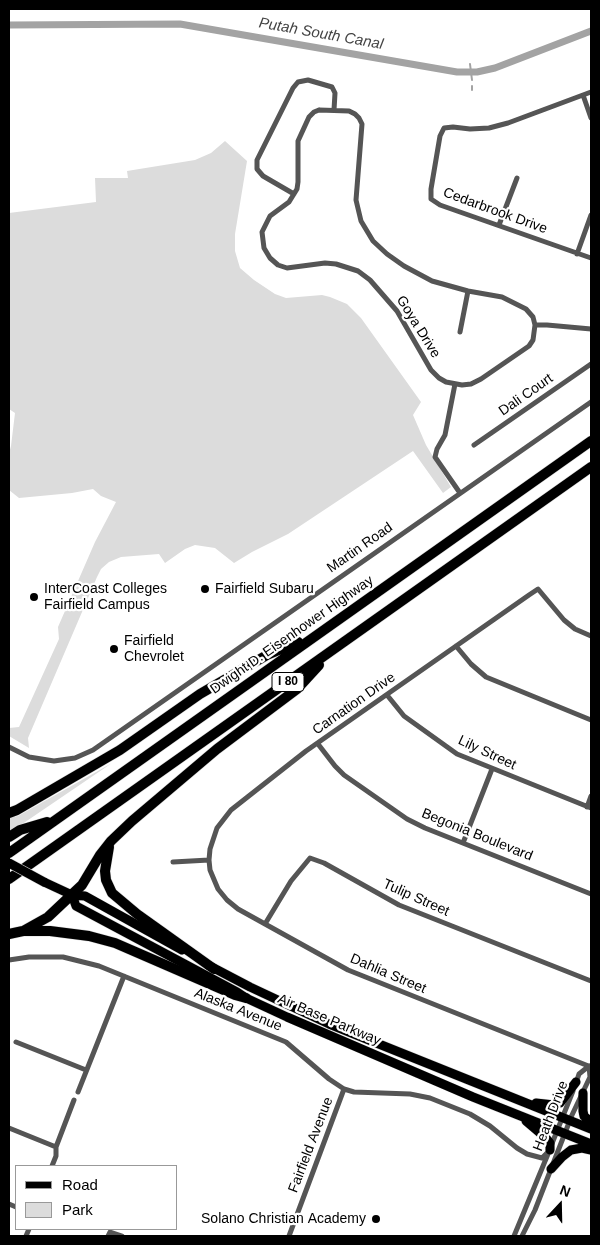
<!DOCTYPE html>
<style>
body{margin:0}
#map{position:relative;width:600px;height:1245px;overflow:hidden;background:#fff;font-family:Arial,sans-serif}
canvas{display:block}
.frame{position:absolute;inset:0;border:10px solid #000;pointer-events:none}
.legend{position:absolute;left:15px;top:1165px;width:162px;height:65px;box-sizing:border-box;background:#fff;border:1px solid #999;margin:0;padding:6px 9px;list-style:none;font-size:15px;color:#000}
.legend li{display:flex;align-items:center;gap:10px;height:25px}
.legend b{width:25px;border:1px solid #999}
.north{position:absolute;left:535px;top:1180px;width:50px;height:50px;-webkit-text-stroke:4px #fff;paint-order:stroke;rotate:21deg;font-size:14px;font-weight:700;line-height:20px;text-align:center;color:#000}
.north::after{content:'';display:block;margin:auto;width:18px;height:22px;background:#000;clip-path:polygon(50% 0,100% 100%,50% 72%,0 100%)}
</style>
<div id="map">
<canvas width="600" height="1245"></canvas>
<div class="frame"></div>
<ul class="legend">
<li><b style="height:6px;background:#000"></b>Road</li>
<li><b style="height:14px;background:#dcdcdc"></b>Park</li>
</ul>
<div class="north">N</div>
</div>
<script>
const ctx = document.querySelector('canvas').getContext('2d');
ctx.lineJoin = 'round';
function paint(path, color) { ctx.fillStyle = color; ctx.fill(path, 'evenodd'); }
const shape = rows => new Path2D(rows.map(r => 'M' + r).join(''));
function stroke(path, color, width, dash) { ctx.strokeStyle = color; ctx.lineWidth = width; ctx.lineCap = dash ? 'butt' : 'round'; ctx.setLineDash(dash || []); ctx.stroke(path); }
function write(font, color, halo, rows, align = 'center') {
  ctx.font = font + ' Arial,sans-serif'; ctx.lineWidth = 4.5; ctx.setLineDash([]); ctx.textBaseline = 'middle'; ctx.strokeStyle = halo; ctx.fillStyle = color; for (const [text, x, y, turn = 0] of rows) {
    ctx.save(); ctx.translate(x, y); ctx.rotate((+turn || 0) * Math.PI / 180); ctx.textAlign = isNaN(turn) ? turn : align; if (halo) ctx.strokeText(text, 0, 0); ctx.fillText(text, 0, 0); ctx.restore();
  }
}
paint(shape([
 [225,141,247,161,235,234,235,251,240,268,254,280,275,294,286,298,322,295,330,297,347,304,361,318,421,402,413,415,426,445,451,487,443,493,413,451,288,534,252,552,234,563,215,548,195,545,185,549,165,563,159,554,121,557,109,562,101,569,97,577,28,738,29,748,9,736,9,728,19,727,59,639,58,627,95,542,116,502,101,496,93,489,72,493,19,498,9,490,9,453,11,446,15,413,9,409,10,394,9,393,9,213,96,202,95,178,128,178,127,171,195,160,211,153],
 [112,763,9,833,9,818,18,816]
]), '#dcdcdc');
stroke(shape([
 [470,64,472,80],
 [472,86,472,90]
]), '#a3a3a3', 2);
stroke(shape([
 [9,25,180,24,457,72,477,72,495,68,591,31]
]), '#a3a3a3', 7);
const primary = shape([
 [44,882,72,895,85,896,182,950],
 [72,895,76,906,237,992,246,998,287,1017,473,1097,591,1144],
 [208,965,250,987,329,1024,591,1129],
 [583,1093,583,1111,584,1116,591,1122],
 [536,1103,554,1105,560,1103,576,1082],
 [526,1121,546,1138,550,1143,550,1150],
 [551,1169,562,1157,571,1150,582,1148,591,1150]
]);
const highway = shape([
 [9,813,17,810,120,750,200,694,267,655,298,642],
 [9,837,20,830,47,822],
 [109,847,105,871,106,880,112,893,137,914,214,969],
 [9,853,591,441],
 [9,879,591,467],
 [23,931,48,917,82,885,100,855,111,841,132,821,217,749,297,689,319,665],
 [9,934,23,931,50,931,89,936,115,943,235,995,246,998]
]);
stroke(primary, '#dbdbdb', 10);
stroke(highway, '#dbdbdb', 11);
stroke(shape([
 [591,92,508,123,489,128,470,129,453,127,444,128,440,136,431,189,431,199,440,205,591,258],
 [583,95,591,118],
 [319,110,349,111,355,114,359,118,362,124,356,200,361,221,373,241,387,254,404,266,432,281,468,291,502,297,526,309,533,317,535,325,533,340,529,346,481,379,471,384,462,385,446,382,439,378,431,370,397,311,370,280,358,271,336,264,325,263,287,268,278,265,270,258,264,248,262,232,270,216,289,202,297,189,298,182,298,141,309,117,314,112,319,110],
 [294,194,263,176,257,169,257,160,293,88,298,82,308,80,332,87,335,93,334,110],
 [499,225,517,178],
 [577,254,591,215],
 [535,325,547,325,591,329],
 [460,332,468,291],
 [455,384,445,435,437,449,435,457,460,493],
 [474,445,591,364],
 [591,636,575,629,564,620,538,589,529,595,306,751,231,810,217,828,210,849,209,860,210,870,218,889,227,900,238,909,348,970,591,1067],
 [456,646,471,664,486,677,591,720],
 [387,695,404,716,457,754,591,808],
 [318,744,335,766,344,775,407,819,425,828,591,894],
 [9,747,29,757,54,761,75,758,93,750,591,402],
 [587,807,591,796],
 [463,843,492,769],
 [173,862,209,860],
 [265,924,291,881,310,858,324,863,399,905,591,981],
 [9,960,29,957,63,957,99,966,286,1042,329,1079,344,1089,354,1092,410,1094,430,1098,470,1114,490,1126,517,1148,527,1154,542,1158,550,1150],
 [16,1042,86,1070],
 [576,1083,579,1074,589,1066],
 [78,1092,124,976],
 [9,1128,56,1147],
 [551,1146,573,1091],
 [52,1166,56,1156,56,1147,74,1100],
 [9,1204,16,1207],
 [26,1236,29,1229],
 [108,1236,110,1232,122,1236],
 [289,1236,344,1089],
 [514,1236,548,1154],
 [522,1236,535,1210,572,1115,590,1077,589,1066]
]), '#555', 5);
stroke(primary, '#000', 9);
stroke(highway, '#000', 10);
const primaryBridge = shape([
 [9,863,44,882]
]);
stroke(primaryBridge, '#dbdbdb', 10, []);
stroke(primaryBridge, '#000', 9);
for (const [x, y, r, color] of [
 [205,589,5,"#000"],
 [34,597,5,"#000"],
 [114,649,5,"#000"],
 [376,1219,5,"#000"]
]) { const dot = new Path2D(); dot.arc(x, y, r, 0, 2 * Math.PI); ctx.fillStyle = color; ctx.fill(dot); stroke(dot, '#fff', 2); }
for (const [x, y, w] of [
 [288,682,32]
]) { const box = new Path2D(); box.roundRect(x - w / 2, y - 9.5, w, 19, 4); ctx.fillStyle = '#fff'; ctx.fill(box); stroke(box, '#000', 1); }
write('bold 12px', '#000', null, [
 ["I 80",288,682]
]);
write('14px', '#000', '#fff', [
 ["Cedarbrook Drive",495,211,20],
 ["Goya Drive",418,327,58],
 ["Dali Court",526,395,-35],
 ["Martin Road",360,548,-35],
 ["Dwight D. Eisenhower Highway",292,635,-35],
 ["Carnation Drive",354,704,-35],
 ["Lily Street",487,753,25],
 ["Begonia Boulevard",477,835,22],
 ["Tulip Street",416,898,24],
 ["Dahlia Street",388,974,23],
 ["Alaska Avenue",238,1010,22],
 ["Air Base Parkway",329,1020,23],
 ["Heath Drive",551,1116,-69],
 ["Fairfield Avenue",311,1145,-69]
]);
write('14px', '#000', '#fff', [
 ["InterCoast Colleges",44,589],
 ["Fairfield Campus",44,605],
 ["Fairfield Subaru",215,589],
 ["Fairfield",124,641],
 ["Chevrolet",124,657],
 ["Solano Christian Academy",366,1219,"right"]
], 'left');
write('italic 15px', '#444', '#fff', [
 ["Putah South Canal",321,34,10]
]);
</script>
